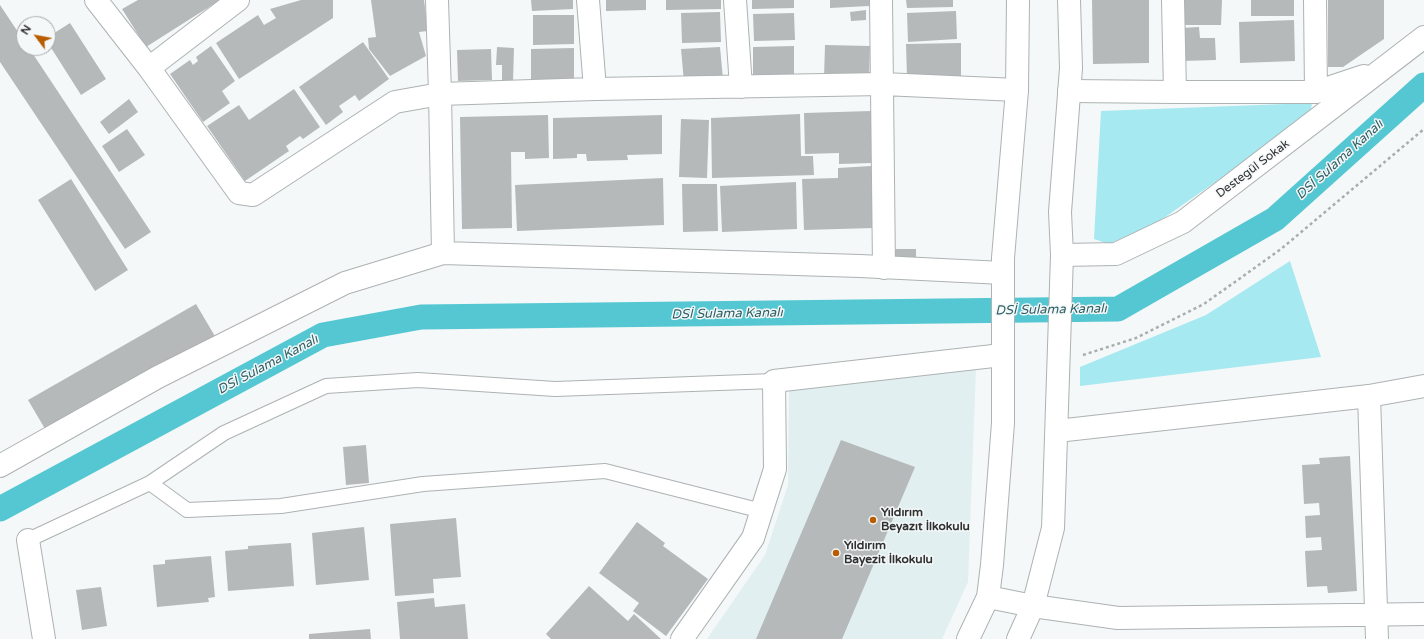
<!DOCTYPE html>
<meta charset="utf-8">
<style>
body{margin:0}
#map{position:relative;width:1424px;height:639px;overflow:hidden;background:#f4f8f9;font-family:"Varela Round",sans-serif}
canvas{display:block}
.north{position:absolute;left:16px;top:16px;width:40px;height:40px;box-sizing:border-box;background:#f4f8f9;border:1px solid #a6a8a9;border-radius:50%;rotate:302deg;font-size:11px;font-weight:700;line-height:16px;text-align:center;color:#303131}
.north::after{content:'';display:block;margin:auto;width:14px;height:18px;background:#b85c00;clip-path:polygon(50% 0,100% 100%,50% 72%,0 100%)}
</style>
<div id="map">
<canvas width="1424" height="639"></canvas>
<div class="north">N</div>
</div>
<script>
const ctx = document.querySelector('canvas').getContext('2d');
ctx.lineJoin = 'round';
function paint(path, color) { ctx.fillStyle = color; ctx.fill(path, 'evenodd'); }
const shape = rows => new Path2D(rows.map(r => 'M' + r).join(''));
function stroke(path, color, width, dash) { ctx.strokeStyle = color; ctx.lineWidth = width; ctx.lineCap = dash ? 'butt' : 'round'; ctx.setLineDash(dash || []); ctx.stroke(path); }
function write(font, color, halo, rows, align = 'center') {
  ctx.font = font + ' "Varela Round",sans-serif'; ctx.lineWidth = 3; ctx.setLineDash([]); ctx.textBaseline = 'middle'; ctx.strokeStyle = halo; ctx.fillStyle = color; for (const [text, x, y, turn = 0] of rows) {
    ctx.save(); ctx.translate(x, y); ctx.rotate((+turn || 0) * Math.PI / 180); ctx.textAlign = isNaN(turn) ? turn : align; if (halo) ctx.strokeText(text, 0, 0); ctx.fillText(text, 0, 0); ctx.restore();
  }
}
paint(shape([
 [976,368,968,582,942,639,707,639,765,555,788,485,789,387]
]), '#e1eff1');
paint(shape([
 [1312,103,1310,116,1158,222,1109,244,1094,239,1101,111],
 [1290,261,1321,357,1080,386,1080,367,1206,315]
]), '#a6e9f0');
stroke(shape([
 [0,509,323,335,421,317,1118,309,1275,219,1424,85]
]), '#54c7d2', 25);
paint(shape([
 [138,0,220,0,146,47,122,9],
 [301,0,333,0,333,18,239,79,216,43,258,15,264,25,276,18,270,9],
 [371,0,424,0,428,31,419,32,426,56,390,76,369,49,368,38,376,37],
 [531,0,573,0,573,9,532,11],
 [606,0,646,0,646,10,606,11],
 [666,0,721,0,721,9,666,10],
 [752,0,794,0,794,8,752,9],
 [830,0,869,0,869,6,830,8],
 [906,0,953,0,953,7,907,8],
 [1092,0,1149,0,1149,63,1093,64],
 [1181,0,1222,0,1221,25,1180,25],
 [1251,0,1294,0,1294,16,1251,16],
 [1328,0,1384,0,1384,39,1343,67,1328,67],
 [0,5,24,41,24,48,29,48,151,232,125,249,0,62],
 [866,10,866,20,851,21,850,12],
 [956,11,957,39,908,42,907,13],
 [720,12,721,42,682,43,681,13],
 [794,13,795,40,754,41,753,14],
 [533,15,574,15,574,44,533,45],
 [1294,20,1295,61,1240,63,1239,22],
 [70,23,106,79,81,95,48,43,48,37],
 [1199,27,1200,38,1215,38,1216,60,1182,61,1181,28],
 [363,42,389,79,359,101,355,95,339,106,343,112,326,125,299,87],
 [961,43,961,76,907,77,906,44],
 [825,45,870,46,869,79,824,78],
 [211,46,235,81,222,91,230,103,203,122,170,74,190,60,193,65,198,61,196,57],
 [794,46,794,79,753,80,753,47],
 [497,47,514,48,513,82,502,81,502,65,496,65],
 [720,47,723,79,684,82,681,49],
 [574,48,574,82,531,82,531,49],
 [491,49,492,80,458,81,457,50],
 [294,89,320,127,303,139,300,136,286,146,289,151,245,181,207,126,239,105,249,120],
 [129,99,138,112,109,134,100,122],
 [871,111,872,163,839,164,839,153,805,154,804,113],
 [800,114,801,156,813,156,814,175,712,178,711,118],
 [548,115,549,158,525,159,525,152,511,152,512,228,462,229,460,117],
 [662,115,662,154,627,155,628,160,587,161,586,154,577,154,577,158,553,159,553,118],
 [681,119,709,120,707,178,679,177],
 [127,129,145,155,119,172,102,146],
 [871,166,873,228,804,230,802,179,838,178,838,168],
 [663,178,664,225,517,231,515,185],
 [71,179,128,270,95,291,38,200],
 [796,182,797,229,722,232,720,186],
 [682,184,717,184,718,231,683,232],
 [894,249,916,249,916,267,894,267],
 [196,304,216,338,48,434,28,400],
 [841,440,915,467,842,639,756,639],
 [366,445,369,483,346,485,343,447],
 [1350,456,1357,591,1328,593,1327,586,1307,587,1305,551,1322,550,1321,537,1306,538,1305,516,1320,515,1319,503,1304,504,1302,465,1320,464,1319,458],
 [456,518,461,577,433,579,434,593,395,596,390,524],
 [637,522,665,543,663,546,708,579,666,636,633,611,639,603,599,573],
 [364,527,369,580,316,585,312,533],
 [291,543,294,586,228,591,225,551,248,549,248,546],
 [211,556,215,597,208,598,209,602,157,607,153,565,165,564,165,560],
 [589,586,628,621,634,614,661,639,551,639,546,634],
 [101,587,107,626,82,630,76,590],
 [434,598,435,607,465,604,468,639,400,639,397,602],
 [370,629,371,639,309,639,309,634]
]), '#b5b9b9');
const lane = shape([
 [150,483,187,510,281,506,423,484,605,471,762,511],
 [28,540,150,483,224,433,326,386,418,380,555,389,774,381]
]);
const street = shape([
 [96,0,149,68,239,193,253,195,395,102,440,94,443,253],
 [437,0,440,94,595,89,883,84,1017,90],
 [588,0,595,89],
 [735,0,741,87],
 [881,0,884,268],
 [1173,0,1175,92,1316,92],
 [1315,0,1316,92,1364,76],
 [149,68,238,0],
 [1069,91,1175,92],
 [1062,255,1116,254,1183,222,1424,37],
 [1369,396,1377,639],
 [1057,431,1369,396,1424,386],
 [0,466,158,377,345,283,443,253,860,266,1003,273],
 [28,540,44,639],
 [988,597,1033,606,1118,618,1424,614],
 [682,639,753,538,775,469,774,381,1002,355]
]);
const secondary = shape([
 [968,639,988,597,992,565,1003,423,1003,258,1017,90,1018,0],
 [1018,639,1033,606,1053,528,1062,255,1060,212,1071,68,1069,0]
]);
stroke(lane, '#adb2b2', 16);
stroke(street, '#adb2b2', 24);
stroke(secondary, '#adb2b2', 24);
stroke(shape([
 [1083,355,1136,338,1204,304,1281,249,1424,129]
]), '#aaadad', 2.5, [3, 3]);
stroke(lane, '#fff', 14);
stroke(street, '#fff', 22);
stroke(secondary, '#fff', 22);
for (const [x, y, r, color] of [
 [873,520,4,"#b85c00"],
 [836,553,4,"#b85c00"]
]) { const dot = new Path2D(); dot.arc(x, y, r, 0, 2 * Math.PI); ctx.fillStyle = color; ctx.fill(dot); stroke(dot, '#f4f8f9', 1.5); }
write('12px', '#303131', '#f4f8f9', [
 ["Destegül Sokak",1253,169,-37]
]);
write('bold 12px', '#303131', '#f4f8f9', [
 ["Yıldırım",881,513],
 ["Beyazıt İlkokulu",881,527],
 ["Yıldırım",844,546],
 ["Bayezit İlkokulu",844,560]
], 'left');
write('italic 13px', '#2f6065', '#f4f8f9', [
 ["DSİ Sulama Kanalı",1340,160,-42],
 ["DSİ Sulama Kanalı",1051,310,-1],
 ["DSİ Sulama Kanalı",727,314,-1],
 ["DSİ Sulama Kanalı",268,365,-28]
]);
</script>
